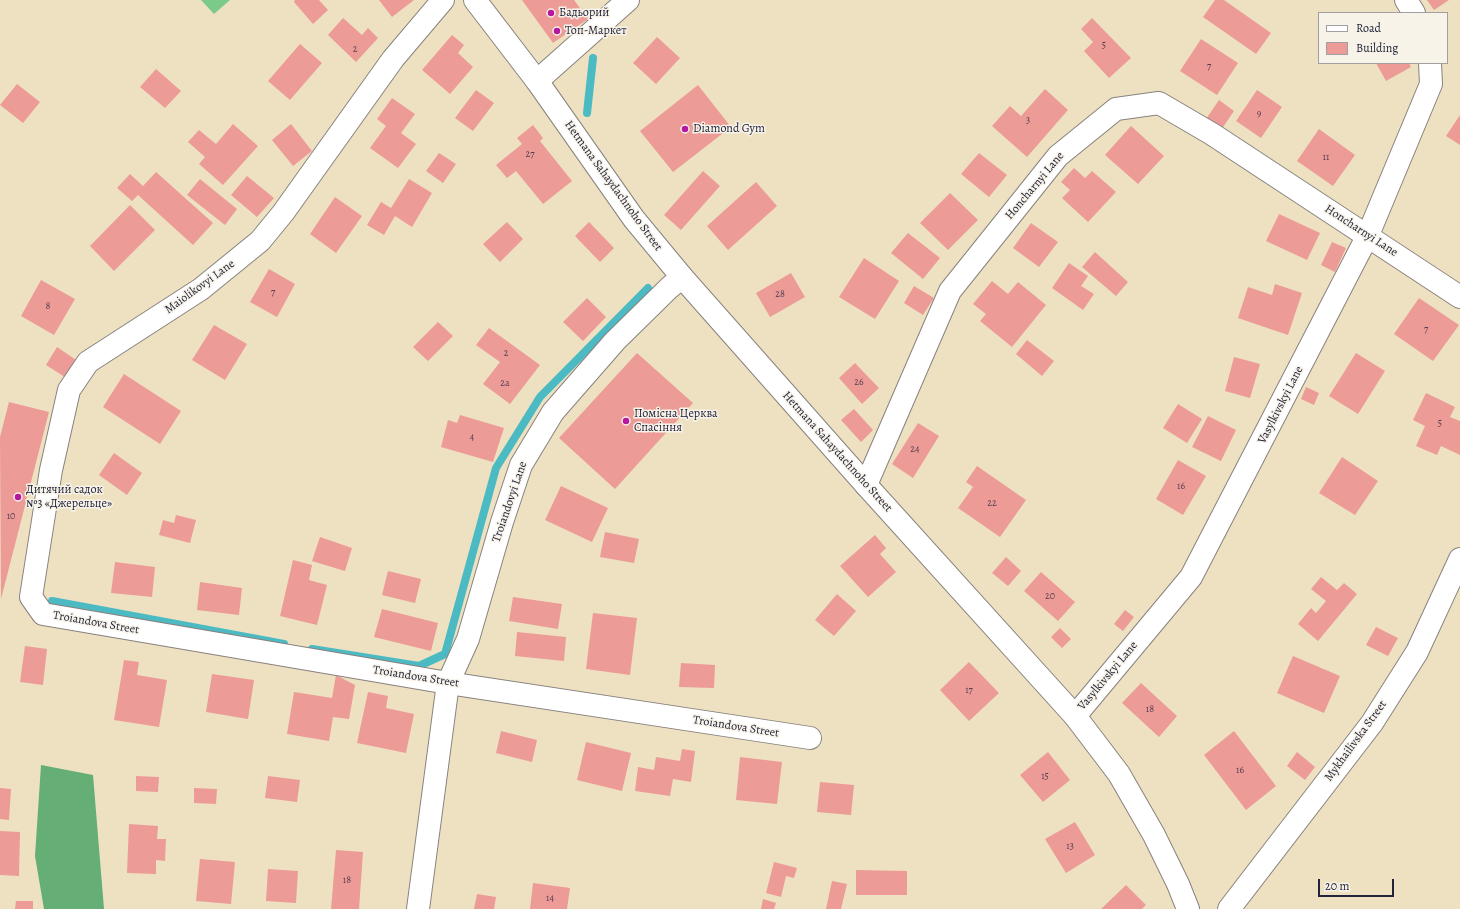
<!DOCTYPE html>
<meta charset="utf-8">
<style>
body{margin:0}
#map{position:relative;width:1460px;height:909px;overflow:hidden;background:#ede1c2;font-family:Alegreya,serif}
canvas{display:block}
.legend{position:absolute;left:1318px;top:12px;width:130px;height:52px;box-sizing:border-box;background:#f7f3e8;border:1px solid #a29fa3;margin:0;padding:5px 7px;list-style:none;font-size:12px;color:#22223b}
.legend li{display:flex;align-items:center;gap:8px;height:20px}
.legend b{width:20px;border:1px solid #a29fa3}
.scale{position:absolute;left:1318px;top:879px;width:76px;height:18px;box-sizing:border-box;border:2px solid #22223b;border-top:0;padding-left:5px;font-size:12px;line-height:14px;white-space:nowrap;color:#22223b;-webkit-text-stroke:3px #f7f3e8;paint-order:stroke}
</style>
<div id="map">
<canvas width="1460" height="909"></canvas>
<ul class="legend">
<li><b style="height:5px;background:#fff"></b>Road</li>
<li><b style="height:11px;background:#ed9b97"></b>Building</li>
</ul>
<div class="scale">20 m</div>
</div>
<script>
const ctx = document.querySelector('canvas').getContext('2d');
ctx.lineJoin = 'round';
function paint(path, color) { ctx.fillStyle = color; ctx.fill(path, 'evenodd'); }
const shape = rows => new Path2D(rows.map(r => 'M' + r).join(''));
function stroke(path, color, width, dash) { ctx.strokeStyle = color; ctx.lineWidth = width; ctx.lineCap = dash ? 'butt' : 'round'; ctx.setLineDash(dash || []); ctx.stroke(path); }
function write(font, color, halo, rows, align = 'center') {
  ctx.font = font + ' Alegreya,serif'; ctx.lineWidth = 3; ctx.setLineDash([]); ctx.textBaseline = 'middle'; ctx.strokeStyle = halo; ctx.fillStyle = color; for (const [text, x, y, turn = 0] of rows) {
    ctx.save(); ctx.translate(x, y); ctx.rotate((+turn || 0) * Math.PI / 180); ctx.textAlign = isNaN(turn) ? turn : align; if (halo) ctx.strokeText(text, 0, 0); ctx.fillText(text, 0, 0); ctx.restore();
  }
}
paint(shape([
 [201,0,230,0,214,14]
]), '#7cca89');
paint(shape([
 [41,765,93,775,104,909,44,909,35,856]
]), '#65ae75');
stroke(shape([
 [587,113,593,58],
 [52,601,284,644],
 [312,649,419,666,445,654,496,468,540,397,648,288]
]), '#4bbac3', 8);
paint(shape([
 [295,0,319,0,328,10,313,24,294,2],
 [379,0,414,0,392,17],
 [522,0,574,0,588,19,553,43],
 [1215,0,1224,0,1271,33,1256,54,1203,17],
 [1427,0,1449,0,1434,10],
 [343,18,362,35,368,28,378,38,356,62,328,35],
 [1092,18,1131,58,1109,78,1084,51,1093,42,1081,29],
 [452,35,464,45,458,53,473,67,450,94,422,70],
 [657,37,680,58,656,84,633,63],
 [1201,39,1238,63,1217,95,1180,71],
 [300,44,322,63,290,100,268,81],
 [1376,63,1409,63,1411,67,1386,81],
 [156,69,181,91,165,108,140,87],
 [17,84,40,102,23,123,0,105],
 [698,85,731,127,673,172,640,131],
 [1045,89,1068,110,1027,157,992,126,1010,106,1021,116],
 [476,90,494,103,473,131,455,118],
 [1257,90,1282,107,1261,138,1236,121],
 [392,98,415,114,401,133,416,144,398,168,370,148,386,126,377,119],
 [1219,100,1234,111,1219,133,1204,122],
 [1460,115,1460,145,1446,136],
 [233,124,258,146,223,185,199,164,205,157,188,142,199,130,216,144],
 [291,124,312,151,293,166,272,140],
 [533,125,543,138,540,141,572,181,543,204,516,171,507,178,496,165,522,144,517,138],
 [1131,126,1164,156,1138,184,1105,155],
 [1319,129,1355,155,1333,186,1297,161],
 [439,153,456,164,443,183,426,171],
 [979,153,1007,175,989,197,961,174],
 [1074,168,1085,178,1092,171,1116,192,1088,222,1062,198,1070,190,1061,182],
 [703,171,720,186,681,230,664,215],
 [156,172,213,223,193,245,138,195,132,201,117,188,130,174,143,186],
 [247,176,274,198,257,217,231,195],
 [200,179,237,209,225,225,187,195],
 [409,179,432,193,412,227,395,216,384,235,367,225,381,202,391,208],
 [756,182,777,206,728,250,707,226],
 [950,193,978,220,948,250,920,223],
 [335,197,362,216,336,253,310,234],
 [130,205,155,230,114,271,90,246],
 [1279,214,1320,233,1307,260,1266,241],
 [507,222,523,239,500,262,483,244],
 [589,222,614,248,600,262,575,236],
 [1031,223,1058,242,1039,267,1013,248],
 [908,233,940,258,923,279,891,253],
 [1332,242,1346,248,1335,272,1321,265],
 [1095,252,1128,282,1116,296,1082,267],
 [864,258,899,281,875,319,839,297],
 [1069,263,1088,276,1081,286,1094,294,1083,310,1052,288],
 [269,269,295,284,277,317,250,302],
 [791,273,805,297,770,317,756,293],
 [41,280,75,299,54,335,21,316],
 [992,281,1008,294,1018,282,1046,305,1012,347,980,321,986,314,973,304],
 [1275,284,1302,293,1288,335,1238,318,1248,287,1272,295],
 [914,286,934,298,923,315,904,303],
 [587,298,606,317,583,341,563,322],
 [1419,298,1459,325,1433,361,1394,334],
 [438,322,453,336,428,361,413,347],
 [214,325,247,344,225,380,192,360],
 [489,328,540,365,510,404,483,384,500,362,476,345],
 [1027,340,1054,361,1042,376,1016,354],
 [57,347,79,362,68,379,46,365],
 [637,353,693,403,615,489,559,438],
 [1356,353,1385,371,1358,414,1329,396],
 [1234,357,1260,364,1250,398,1225,391],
 [855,363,879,388,862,404,839,378],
 [124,374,181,411,160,444,103,407],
 [1306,387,1319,393,1314,405,1301,399],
 [1426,393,1455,407,1450,417,1460,421,1460,455,1441,446,1437,455,1416,446,1425,426,1413,420],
 [9,402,49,412,1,599,0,437],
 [1178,404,1202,419,1187,443,1163,428],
 [854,409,873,430,861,442,841,420],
 [460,415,504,428,493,462,441,447,448,420,457,423],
 [1208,416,1236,430,1221,461,1192,447],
 [918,423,939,436,913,478,892,464],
 [114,453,142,473,127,495,99,475],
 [1342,457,1378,481,1355,515,1319,493],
 [1178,460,1206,476,1183,515,1156,499],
 [977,466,1026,500,1000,537,958,508,973,487,966,482],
 [561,486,608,508,592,542,545,520],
 [176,515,196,520,190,543,159,535,163,520,174,523],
 [605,532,639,539,634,563,600,557],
 [875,535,886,548,880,554,896,572,868,597,840,566],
 [320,537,352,548,345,571,312,561],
 [1006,557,1021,571,1008,586,992,573],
 [293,560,312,565,309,580,327,585,317,625,280,616],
 [115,562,155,567,152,597,111,593],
 [388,571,421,579,415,603,382,595],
 [1041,572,1075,602,1058,621,1024,591],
 [1321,577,1337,590,1344,583,1357,594,1318,641,1298,624,1311,608,1316,613,1326,601,1311,589],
 [200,582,242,588,239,615,197,610],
 [837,594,856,611,834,636,815,620],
 [513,597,562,604,558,629,509,621],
 [382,609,438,623,431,651,374,637],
 [1125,610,1134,617,1123,631,1114,624],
 [593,613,637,618,630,675,586,669],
 [1376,627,1398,638,1388,656,1366,645],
 [1060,628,1071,639,1062,648,1051,637],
 [517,632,566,637,564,661,515,656],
 [25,646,47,649,43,685,20,682],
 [1293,656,1340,676,1324,713,1277,693],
 [124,660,139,662,137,675,167,680,159,727,114,720],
 [969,662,999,693,969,721,940,690],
 [681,663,715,665,714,688,679,687],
 [212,674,254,680,248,719,206,712],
 [336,675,355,685,349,719,333,717,329,741,287,734,294,692,332,698],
 [1141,683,1177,716,1159,737,1122,703],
 [368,692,388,696,386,708,414,714,406,753,357,743],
 [501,731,537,740,532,762,496,753],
 [1234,731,1276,786,1246,810,1204,755],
 [586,742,631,753,622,791,577,780],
 [682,749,695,751,691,782,673,779,670,796,635,791,638,767,654,770,656,757,680,761],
 [1048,752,1070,780,1043,802,1020,775],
 [1297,752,1315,767,1305,780,1287,766],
 [740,757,782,762,777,804,736,800],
 [136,776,159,777,158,792,136,791],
 [268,776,300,780,297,802,265,798],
 [820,782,854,785,851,815,817,812],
 [0,788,11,789,9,820,0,819],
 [194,788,217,789,216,804,194,803],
 [1075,822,1095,855,1066,873,1045,839],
 [129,824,158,826,157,839,166,839,165,861,156,860,156,874,127,873],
 [0,831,20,832,19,876,0,875],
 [336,850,363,852,359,909,331,909],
 [200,859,235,862,231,904,196,901],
 [774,862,797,868,794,878,786,876,781,897,766,893],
 [268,869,298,871,296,903,266,901],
 [856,870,907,871,907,895,856,895],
 [832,881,847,884,841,909,826,909],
 [533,883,570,888,567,909,530,909],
 [1126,885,1146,905,1142,909,1101,909],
 [477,894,496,897,494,909,474,909],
 [763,899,776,903,774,909,761,909],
 [16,901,33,901,33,909,15,909]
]), '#ed9b97');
const minor = shape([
 [443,0,393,59,283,213,260,241,201,289,88,362,69,390,51,470,31,597,43,614,448,683,810,738],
 [1406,0,1414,13],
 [537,81,628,0],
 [866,485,950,291,1058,156,1116,109,1159,103,1212,134,1460,297],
 [1075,716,1191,577,1368,235,1431,84,1430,63],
 [418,909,448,683,468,639,502,522,521,465,553,412,615,341,669,288,682,277],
 [1229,909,1372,723,1417,652,1460,559]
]);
const secondary = shape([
 [475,0,537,81,634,219,682,277,866,485,1075,716,1119,774,1154,835,1178,884,1188,909]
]);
stroke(minor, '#88827e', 24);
stroke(secondary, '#88827e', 24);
stroke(minor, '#fff', 22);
stroke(secondary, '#fff', 22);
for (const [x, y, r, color] of [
 [551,13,4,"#b5179e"],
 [557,31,4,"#b5179e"],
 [685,129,4,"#b5179e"],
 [626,421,4,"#b5179e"],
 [18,497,4,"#b5179e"]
]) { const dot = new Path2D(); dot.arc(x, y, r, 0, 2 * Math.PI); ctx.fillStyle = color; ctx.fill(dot); stroke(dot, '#f7f3e8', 1.5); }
write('10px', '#554052', null, [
 ["5",1104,46],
 ["2",355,50],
 ["7",1209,67],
 ["9",1259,114],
 ["3",1028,121],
 ["27",530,155],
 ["11",1326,158],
 ["7",273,293],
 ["28",780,295],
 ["8",48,307],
 ["7",1426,330],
 ["2",506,354],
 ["26",859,383],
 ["2а",505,384],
 ["5",1440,424],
 ["4",472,438],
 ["24",915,450],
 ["16",1181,487],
 ["22",992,504],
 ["10",11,517],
 ["20",1050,597],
 ["17",969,691],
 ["18",1150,710],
 ["16",1240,771],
 ["15",1045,777],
 ["13",1070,847],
 ["18",347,881],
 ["14",550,899]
]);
write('12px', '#22223b', '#f7f3e8', [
 ["Бадьорий",559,13],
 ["Топ-Маркет",565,31],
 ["Diamond Gym",693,129],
 ["Помісна Церква",634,414],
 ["Спасіння",634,428],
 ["Дитячий садок",26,490],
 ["№3 «Джерельце»",26,504]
], 'left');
write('12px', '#22223b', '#f7f3e8', [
 ["Hetmana Sahaydachnoho Street",613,186,54],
 ["Honcharnyi Lane",1035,186,-50],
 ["Honcharnyi Lane",1361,231,33],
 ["Maiolikovyi Lane",200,287,-36],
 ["Vasylkivskyi Lane",1281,405,-63],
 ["Hetmana Sahaydachnoho Street",837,452,48],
 ["Troiandovyi Lane",510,502,-71],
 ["Troiandova Street",96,623,10],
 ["Vasylkivskyi Lane",1108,676,-50],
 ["Troiandova Street",416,677,9],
 ["Troiandova Street",736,727,9],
 ["Mykhailivska Street",1356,741,-54]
]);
</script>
